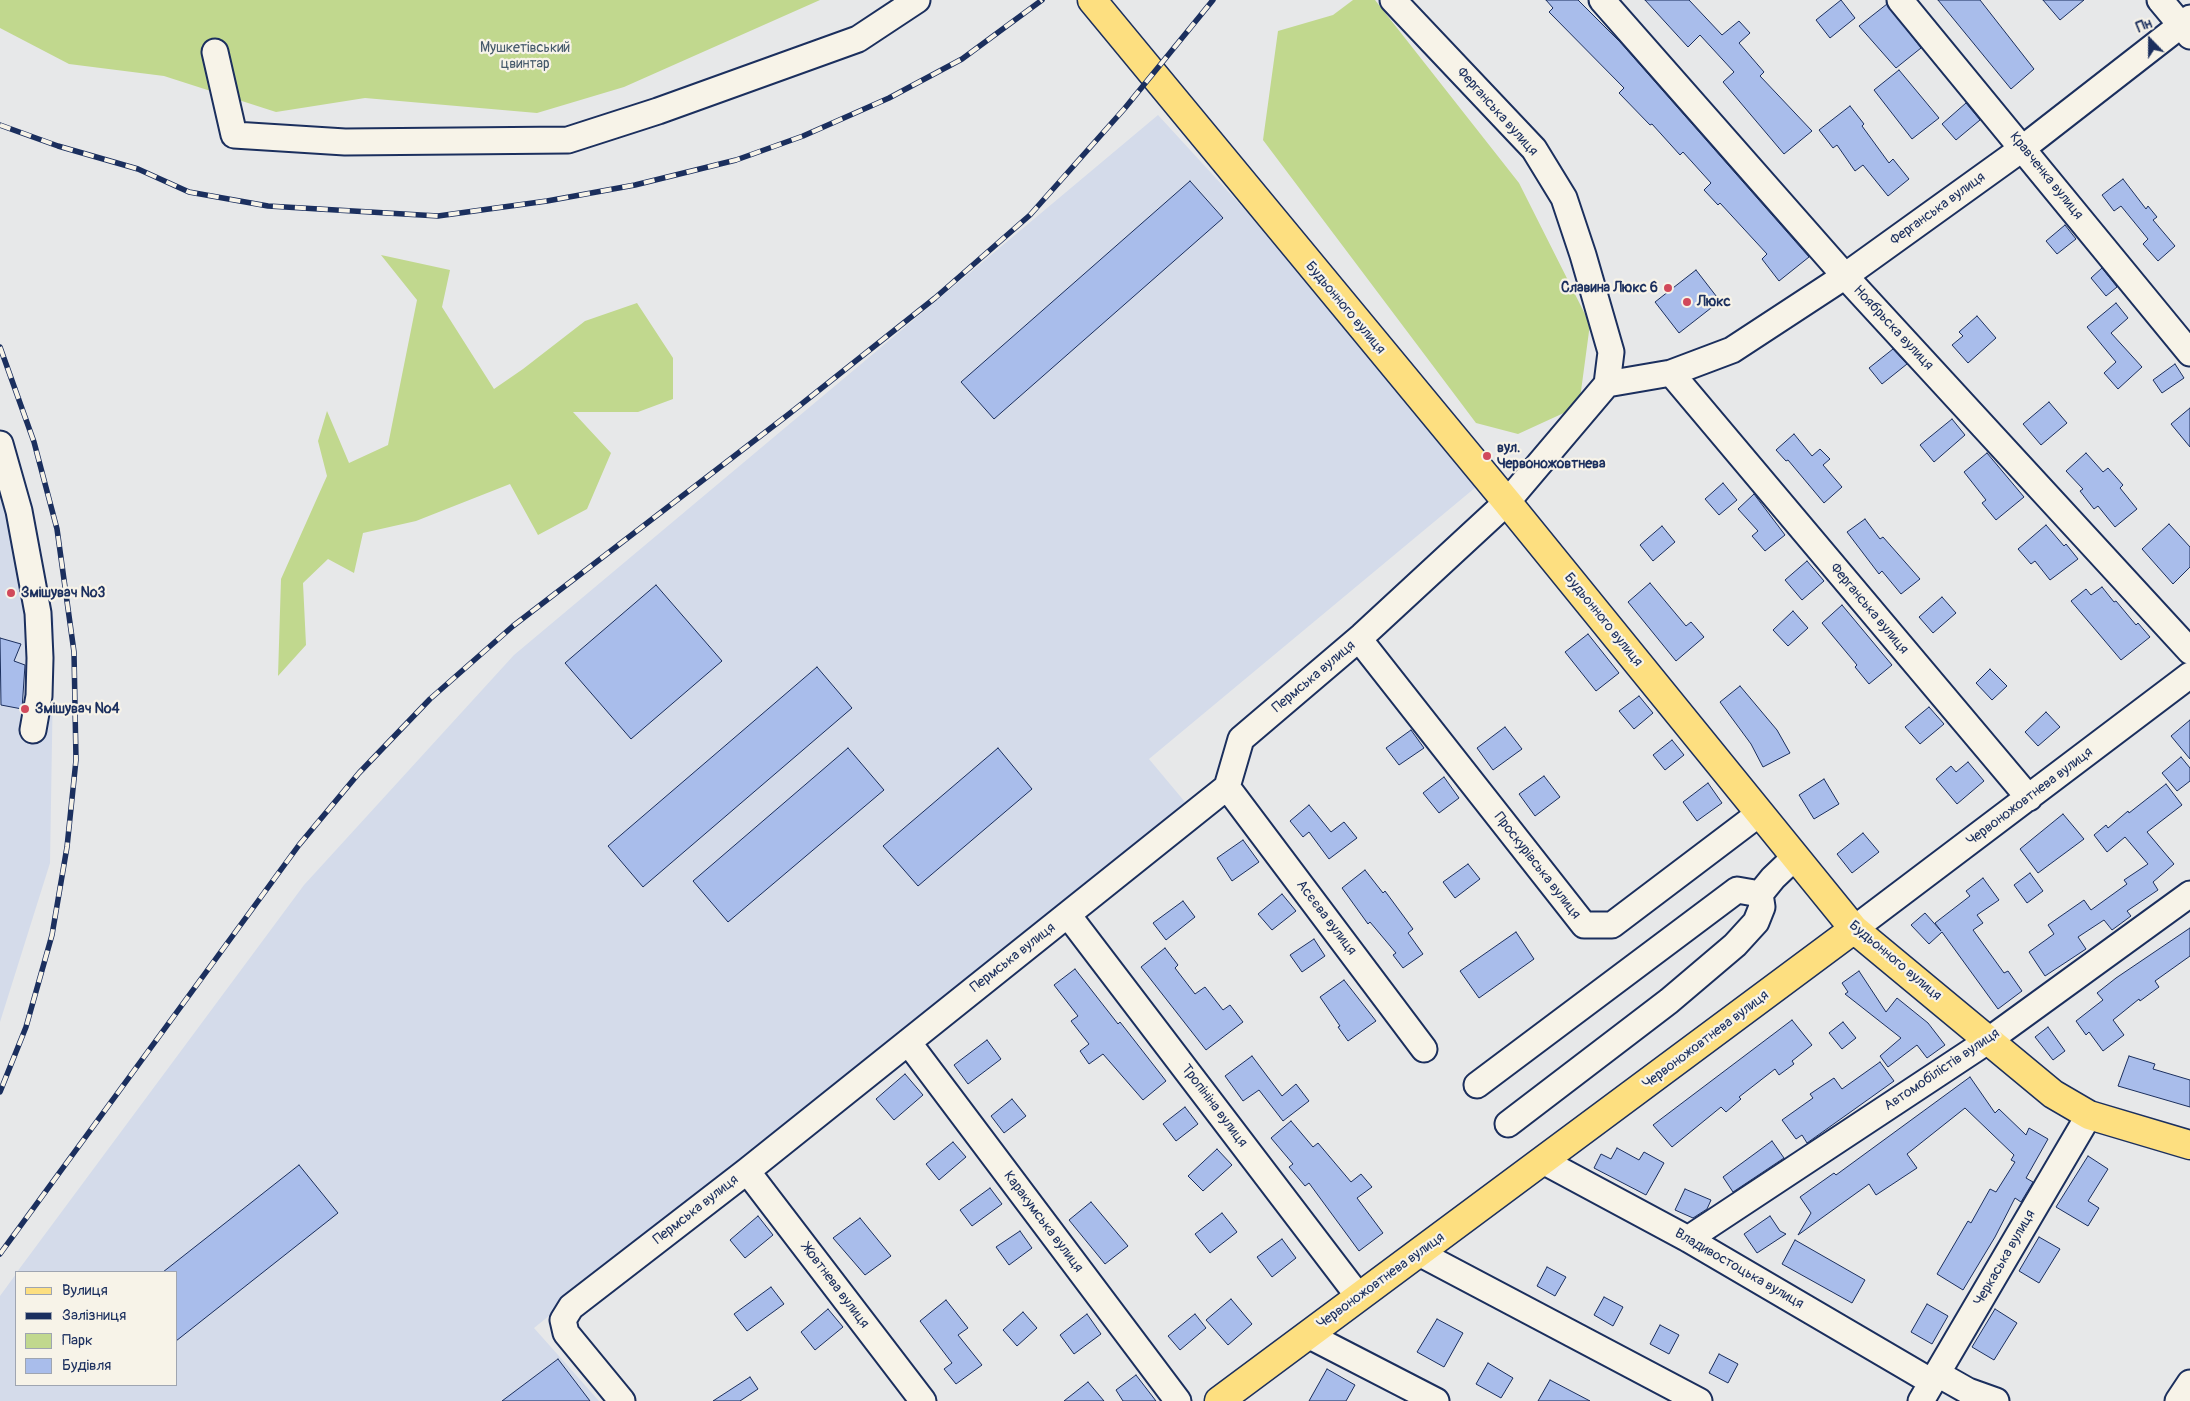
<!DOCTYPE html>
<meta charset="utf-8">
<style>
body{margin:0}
#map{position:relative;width:2190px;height:1401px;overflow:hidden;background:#e7e8e9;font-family:Pangolin,sans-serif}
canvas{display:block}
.legend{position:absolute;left:15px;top:1271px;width:162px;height:115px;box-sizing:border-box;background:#f7f3e8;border:1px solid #9fa5b1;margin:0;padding:6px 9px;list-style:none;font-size:15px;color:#1b2f5e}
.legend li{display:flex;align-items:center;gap:10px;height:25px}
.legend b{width:25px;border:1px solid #9fa5b1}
.north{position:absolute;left:2125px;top:15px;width:50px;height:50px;-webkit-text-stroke:4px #f7f3e8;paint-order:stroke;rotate:338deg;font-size:14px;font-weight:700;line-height:20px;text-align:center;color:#1b2f5e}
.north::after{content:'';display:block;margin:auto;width:18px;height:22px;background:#1b2f5e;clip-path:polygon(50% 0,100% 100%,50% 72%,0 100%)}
</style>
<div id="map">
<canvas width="2190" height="1401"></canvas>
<ul class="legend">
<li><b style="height:6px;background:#fddf80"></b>Вулиця</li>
<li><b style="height:6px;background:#1b2f5e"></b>Залізниця</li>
<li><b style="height:14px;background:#c1d88e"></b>Парк</li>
<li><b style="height:14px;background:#a9bdeb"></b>Будівля</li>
</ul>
<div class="north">Пн</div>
</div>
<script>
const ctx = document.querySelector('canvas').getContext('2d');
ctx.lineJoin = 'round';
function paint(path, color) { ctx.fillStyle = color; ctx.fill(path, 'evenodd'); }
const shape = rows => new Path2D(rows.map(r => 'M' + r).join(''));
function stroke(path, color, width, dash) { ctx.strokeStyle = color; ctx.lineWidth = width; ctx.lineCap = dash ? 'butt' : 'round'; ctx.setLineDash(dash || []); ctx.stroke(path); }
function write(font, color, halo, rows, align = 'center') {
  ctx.font = font + ' Pangolin,sans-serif'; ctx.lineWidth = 4.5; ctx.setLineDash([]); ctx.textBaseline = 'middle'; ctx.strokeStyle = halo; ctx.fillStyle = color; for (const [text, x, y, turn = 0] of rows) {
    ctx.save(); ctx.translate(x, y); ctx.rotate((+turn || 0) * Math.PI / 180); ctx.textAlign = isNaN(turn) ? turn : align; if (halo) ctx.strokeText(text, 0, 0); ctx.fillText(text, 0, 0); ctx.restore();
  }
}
paint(shape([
 [1158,115,1246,211,1476,487,1149,759,1185,802,534,1328,599,1401,0,1401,0,1296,16,1274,16,1385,176,1385,176,1272,17,1272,304,885,514,655],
 [0,431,54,619,50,863,0,1022]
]), '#d4dbea');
paint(shape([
 [0,0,820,0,624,87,537,113,365,98,276,112,164,76,69,64,0,28],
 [1353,0,1375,0,1519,183,1590,324,1579,406,1518,434,1476,423,1263,140,1278,31,1333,15],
 [381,255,450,270,442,307,494,389,523,369,585,321,637,303,673,358,673,399,638,412,573,412,611,453,587,509,538,535,510,484,416,521,363,533,354,573,328,559,303,583,306,645,278,676,281,579,327,476,318,441,327,411,349,463,388,445,417,300]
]), '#c1d88e');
const building = shape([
 [1546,0,1578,0,1620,42,1809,257,1779,281,1762,259,1767,254,1720,203,1718,205,1704,190,1711,183,1683,152,1680,155,1652,124,1650,125,1619,93,1624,88,1549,12,1553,8,1546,0],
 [1645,0,1689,0,1722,35,1739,21,1750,33,1739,43,1764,72,1760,76,1812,131,1784,154,1723,82,1734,72,1700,35,1688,47,1645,0],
 [1841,0,1855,18,1830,38,1816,20,1841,0],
 [1938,0,1980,0,2034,69,2011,89,1938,0],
 [2043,0,2084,0,2060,20,2043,0],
 [1887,4,1921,48,1896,68,1859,26,1887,4],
 [1899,70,1939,118,1912,139,1874,90,1899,70],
 [1966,103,1980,120,1956,140,1942,124,1966,103],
 [1850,106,1864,124,1862,126,1889,163,1893,159,1909,179,1888,196,1863,165,1855,171,1837,145,1833,148,1819,130,1850,106],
 [2123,179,2146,209,2148,206,2157,217,2153,220,2175,246,2158,261,2143,244,2148,239,2121,206,2114,211,2102,195,2123,179],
 [1190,181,1223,218,994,419,961,382,1190,181],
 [2065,225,2076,239,2057,254,2046,241,2065,225],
 [2102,268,2117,287,2106,296,2091,278,2102,268],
 [1696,270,1720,301,1679,333,1655,302,1696,270],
 [2116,303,2128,318,2111,333,2142,367,2118,389,2104,373,2116,362,2087,327,2116,303],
 [1977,316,1996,338,1968,363,1952,345,1963,336,1959,332,1977,316],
 [1893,349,1907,364,1882,384,1869,368,1893,349],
 [2175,364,2184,378,2162,393,2153,380,2175,364],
 [2049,402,2067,423,2041,445,2023,424,2049,402],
 [2190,408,2190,447,2171,424,2190,408],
 [1952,419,1965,435,1934,462,1920,445,1952,419],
 [1794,434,1812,456,1820,449,1830,459,1823,465,1842,487,1824,503,1788,460,1786,461,1776,450,1794,434],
 [1987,453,2024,497,1996,520,1982,503,1986,500,1964,472,1987,453],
 [2086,453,2103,472,2108,468,2123,485,2120,488,2137,509,2115,527,2098,506,2094,509,2080,491,2083,489,2066,471,2086,453],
 [1723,483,1737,500,1719,515,1705,499,1723,483],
 [1754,494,1785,535,1765,551,1752,536,1758,531,1738,509,1754,494],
 [1865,519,1880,539,1883,537,1920,579,1901,594,1882,571,1879,574,1847,532,1865,519],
 [2169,524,2190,547,2190,567,2173,584,2142,549,2169,524],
 [2046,525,2064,546,2066,544,2078,559,2050,580,2035,561,2031,564,2018,549,2046,525],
 [1662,526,1675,542,1653,561,1640,545,1662,526],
 [1807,561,1824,581,1802,600,1785,580,1807,561],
 [1650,583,1686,626,1691,622,1704,637,1676,661,1628,602,1650,583],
 [656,585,722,661,631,739,565,663,656,585],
 [2102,587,2114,602,2116,601,2136,625,2138,623,2150,637,2121,660,2071,601,2086,589,2091,595,2102,587],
 [1942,597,1956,613,1933,633,1919,617,1942,597],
 [1842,605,1892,665,1869,684,1855,667,1857,665,1822,623,1842,605],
 [1793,611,1808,628,1788,646,1773,630,1793,611],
 [1588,634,1619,673,1596,691,1565,652,1588,634],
 [0,638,21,644,14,661,25,665,22,709,1,705,0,638],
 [817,667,852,708,643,887,608,846,817,667],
 [1990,669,2007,686,1992,700,1976,683,1990,669],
 [1740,686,1777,730,1790,753,1763,767,1751,744,1720,702,1740,686],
 [1639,696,1653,713,1634,729,1619,711,1639,696],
 [1929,707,1944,724,1920,744,1905,727,1929,707],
 [2046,712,2060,727,2038,746,2025,732,2046,712],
 [2190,720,2190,759,2171,736,2190,720],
 [1505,727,1522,749,1493,770,1477,748,1505,727],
 [1411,730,1424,748,1399,765,1386,748,1411,730],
 [1672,740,1684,755,1665,770,1653,755,1672,740],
 [848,748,884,790,728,922,693,881,848,748],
 [998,748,1032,789,918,886,883,846,998,748],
 [2181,757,2190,768,2190,781,2177,791,2162,773,2181,757],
 [1968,762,1984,781,1957,804,1936,779,1951,766,1956,772,1968,762],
 [1544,776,1560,797,1535,816,1519,794,1544,776],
 [1444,777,1459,798,1439,813,1423,793,1444,777],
 [1824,779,1839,804,1814,819,1799,795,1824,779],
 [1708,783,1722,803,1697,821,1683,802,1708,783],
 [2166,784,2182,805,2147,832,2174,864,2153,882,2158,890,2127,911,2131,916,2112,930,2104,920,2078,937,2086,949,2045,976,2029,952,2054,934,2048,925,2084,900,2091,910,2127,884,2124,880,2148,864,2125,837,2107,852,2094,835,2106,825,2108,828,2128,811,2129,813,2166,784],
 [1309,805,1331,832,1344,822,1357,838,1329,859,1309,832,1303,837,1290,821,1309,805],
 [2063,814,2084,839,2038,873,2020,849,2063,814],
 [1863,833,1879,852,1852,873,1837,854,1863,833],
 [1243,840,1259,862,1232,881,1217,858,1243,840],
 [1468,864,1480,879,1455,898,1443,882,1468,864],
 [1365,870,1383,893,1385,891,1413,929,1408,933,1423,954,1403,968,1393,955,1396,953,1370,922,1368,924,1342,888,1365,870],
 [2030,873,2043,891,2027,903,2014,885,2030,873],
 [1983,878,1999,900,1977,915,1983,923,1973,930,2004,973,2008,971,2022,991,1998,1009,1942,932,1929,944,1911,925,1925,913,1941,931,1935,923,1970,896,1966,891,1983,878],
 [1282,894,1296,911,1272,930,1258,914,1282,894],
 [1183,901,1195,917,1166,940,1153,923,1183,901],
 [2190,928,2190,956,2155,981,2159,987,2140,1001,2139,999,2113,1020,2124,1035,2103,1051,2089,1032,2086,1035,2076,1021,2103,1000,2097,993,2116,978,2190,928],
 [1516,932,1534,959,1479,998,1460,971,1516,932],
 [1314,939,1325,956,1302,972,1290,955,1314,939],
 [1165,948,1178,965,1175,968,1195,994,1205,987,1223,1010,1230,1005,1243,1022,1206,1050,1141,967,1165,948],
 [1075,969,1118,1024,1120,1022,1166,1081,1143,1100,1103,1054,1089,1064,1080,1051,1089,1044,1071,1021,1078,1016,1054,985,1075,969],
 [1859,971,1886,1012,1897,998,1928,1023,1945,1045,1927,1058,1917,1045,1888,1067,1880,1056,1901,1038,1845,994,1848,992,1842,983,1859,971],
 [1344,980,1376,1021,1348,1041,1338,1027,1340,1026,1320,997,1344,980],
 [1792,1020,1812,1045,1792,1061,1794,1064,1779,1075,1775,1069,1739,1097,1741,1099,1726,1112,1721,1107,1672,1147,1653,1125,1792,1020],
 [1843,1022,1856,1038,1842,1049,1829,1033,1843,1022],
 [2048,1027,2065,1051,2053,1060,2035,1037,2048,1027],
 [987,1040,1001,1059,968,1084,954,1065,987,1040],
 [1252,1056,1282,1096,1296,1084,1309,1101,1283,1121,1259,1090,1243,1101,1225,1076,1252,1056],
 [2129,1056,2155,1064,2153,1069,2190,1080,2190,1107,2118,1086,2129,1056],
 [1880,1062,1894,1081,1807,1143,1802,1135,1796,1139,1782,1120,1813,1098,1810,1094,1834,1078,1842,1089,1880,1062],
 [905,1074,923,1095,894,1120,876,1099,905,1074],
 [1970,1077,1995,1113,1999,1109,2026,1135,2029,1128,2048,1139,2026,1178,2033,1182,2021,1202,2015,1198,1995,1237,1963,1290,1937,1274,1968,1221,1971,1223,1990,1189,1996,1192,2015,1162,2011,1160,2014,1155,1965,1108,1907,1154,1917,1168,1876,1195,1869,1184,1798,1235,1811,1213,1800,1197,1834,1173,1836,1175,1970,1077],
 [1012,1099,1026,1116,1004,1133,991,1116,1012,1099],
 [1185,1107,1198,1124,1176,1141,1163,1124,1185,1107],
 [1291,1121,1313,1147,1318,1143,1351,1182,1361,1174,1372,1187,1357,1198,1383,1233,1359,1251,1309,1183,1305,1186,1289,1167,1293,1164,1271,1138,1291,1121],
 [1772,1141,1784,1158,1733,1192,1723,1177,1772,1141],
 [953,1142,966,1157,939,1180,926,1164,953,1142],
 [1617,1148,1639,1160,1644,1152,1664,1163,1646,1195,1594,1168,1601,1154,1611,1159,1617,1148],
 [1217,1149,1232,1165,1203,1191,1188,1176,1217,1149],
 [2088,1156,2108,1169,2088,1201,2099,1208,2088,1226,2056,1207,2088,1156],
 [299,1165,338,1213,176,1341,176,1272,163,1272,299,1165],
 [990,1188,1002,1204,972,1226,960,1210,990,1188],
 [1685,1189,1711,1200,1707,1209,1693,1218,1675,1210,1685,1189],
 [1091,1202,1128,1246,1105,1264,1069,1220,1091,1202],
 [1222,1213,1237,1232,1210,1253,1195,1234,1222,1213],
 [758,1216,773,1235,745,1258,730,1240,758,1216],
 [1770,1216,1780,1231,1786,1234,1757,1253,1744,1234,1770,1216],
 [860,1218,891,1256,865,1275,833,1238,860,1218],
 [1020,1231,1032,1248,1009,1265,996,1247,1020,1231],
 [2039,1237,2060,1249,2039,1283,2019,1271,2039,1237],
 [1282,1239,1296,1258,1272,1277,1257,1257,1282,1239],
 [1795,1240,1865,1280,1852,1303,1782,1264,1795,1240],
 [1547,1267,1566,1277,1555,1296,1537,1286,1547,1267],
 [771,1287,784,1304,747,1331,734,1314,771,1287],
 [1604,1297,1623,1307,1613,1326,1594,1315,1604,1297],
 [1231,1299,1252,1324,1228,1345,1206,1320,1231,1299],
 [946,1300,968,1328,958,1335,982,1365,956,1384,944,1369,952,1363,920,1321,946,1300],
 [1927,1304,1948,1316,1932,1344,1911,1332,1927,1304],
 [828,1309,843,1327,815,1350,801,1332,828,1309],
 [1995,1309,2017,1323,1994,1360,1972,1347,1995,1309],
 [1023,1312,1037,1328,1017,1346,1003,1330,1023,1312],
 [1087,1314,1101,1334,1074,1354,1060,1335,1087,1314],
 [1195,1314,1206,1328,1180,1350,1168,1336,1195,1314],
 [1437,1319,1463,1333,1444,1367,1417,1352,1437,1319],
 [1660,1325,1679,1335,1669,1354,1650,1344,1660,1325],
 [1719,1354,1738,1364,1728,1383,1709,1373,1719,1354],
 [558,1359,590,1401,502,1401,558,1359],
 [1488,1363,1513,1378,1501,1398,1476,1384,1488,1363],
 [1327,1369,1355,1385,1346,1401,1309,1401,1327,1369],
 [1136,1375,1156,1401,1123,1401,1116,1390,1136,1375],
 [750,1377,758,1389,740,1401,713,1401,750,1377],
 [1550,1380,1590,1401,1538,1401,1550,1380],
 [1088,1382,1104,1401,1064,1401,1088,1382]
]);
paint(building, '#a9bdeb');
stroke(building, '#1b2f5e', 1);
const minor = shape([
 [1393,0,1534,149,1564,198,1583,255,1611,352,1607,384],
 [1602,0,1845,276,2190,651],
 [1900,0,2190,353],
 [2160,0,2190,36],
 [215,52,234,135,345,142,568,140,658,111,858,39,917,0],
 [1671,373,2029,798],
 [0,444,19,511,38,613,40,658,39,696,33,730],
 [1359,639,1584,925,1612,925,1760,813],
 [1227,787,1424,1049],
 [1068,915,1359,1297],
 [1854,929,2190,675],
 [908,1042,1178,1401],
 [1477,1085,1737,890,1760,894,1773,878,1795,857],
 [1508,1124,1669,1001,1735,945,1756,922,1762,907,1760,894],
 [1543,1161,1688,1239,1932,1382],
 [747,1171,923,1401],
 [1688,1239,1989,1040,2190,894],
 [1419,1253,1699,1401],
 [1308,1335,1436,1401],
 [1938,1374,1968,1391,1996,1401],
 [622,1401,566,1333,563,1320,571,1307,747,1171,1227,787,1241,739,1362,636,1507,502,1607,384,1671,373,1732,350,1845,276,2023,148,2190,18],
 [1921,1401,2089,1115],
 [2178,1401,2190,1383]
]);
const major = shape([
 [1092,0,1507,502,1854,929,2053,1094,2089,1115,2190,1145],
 [1219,1401,1854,929]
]);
stroke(minor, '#1b2f5e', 29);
stroke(major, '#1b2f5e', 31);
stroke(minor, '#f7f3e8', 25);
stroke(major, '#fddf80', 28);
const rail = shape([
 [0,125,58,146,138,169,189,192,268,206,438,216,547,201,635,185,736,160,803,136,889,98,962,59,1042,0],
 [0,347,34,442,57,529,74,652,76,760,67,847,52,935,26,1027,0,1092],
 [0,1254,299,845,359,773,430,699,513,626,789,414,935,298,1030,215,1125,108,1213,0]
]);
stroke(rail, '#1b2f5e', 5.5);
stroke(rail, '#f7f3e8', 4, [11]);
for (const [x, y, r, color] of [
 [1668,288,5,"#d1495b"],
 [1687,302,5,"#d1495b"],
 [1487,456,5,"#d1495b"],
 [11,593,5,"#d1495b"],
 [25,709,5,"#d1495b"]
]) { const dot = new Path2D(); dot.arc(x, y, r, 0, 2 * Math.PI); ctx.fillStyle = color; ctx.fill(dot); stroke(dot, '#f7f3e8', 2); }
write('14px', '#44596a', '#f7f3e8', [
 ["Мушкетівський",525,48],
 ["цвинтар",525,64]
]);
write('14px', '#1b2f5e', '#f7f3e8', [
 ["Ферганська вулиця",1497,112,48],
 ["Кравченка вулиця",2046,176,51],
 ["Ферганська вулиця",1938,209,-36],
 ["Будьонного вулиця",1345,308,50],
 ["Ноябрьска вулиця",1893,328,47],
 ["Ферганська вулиця",1869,609,50],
 ["Будьонного вулиця",1603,620,51],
 ["Пермська вулиця",1314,677,-40],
 ["Червоножовтнева вулиця",2030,797,-37],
 ["Проскурівська вулиця",1537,866,52],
 ["Асєєва вулиця",1326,918,53],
 ["Пермська вулиця",1013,958,-38],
 ["Будьонного вулиця",1895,961,40],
 ["Червоножовтнева вулиця",1706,1040,-37],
 ["Автомобілістів вулиця",1942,1070,-34],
 ["Тропініна вулиця",1214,1106,53],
 ["Пермська вулиця",696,1210,-38],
 ["Каракумська вулиця",1043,1222,53],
 ["Черкаська вулиця",2005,1258,-60],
 ["Владивостоцька вулиця",1739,1269,30],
 ["Червоножовтнева вулиця",1381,1281,-36],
 ["Жовтнева вулиця",835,1286,53]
]);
write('bold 14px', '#1b2f5e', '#f7f3e8', [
 ["Славина Люкс 6",1658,288,"right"],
 ["Люкс",1697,302],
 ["вул.",1497,448],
 ["Червоножовтнева",1497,464],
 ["Змішувач №3",21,593],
 ["Змішувач №4",35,709]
], 'left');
</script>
